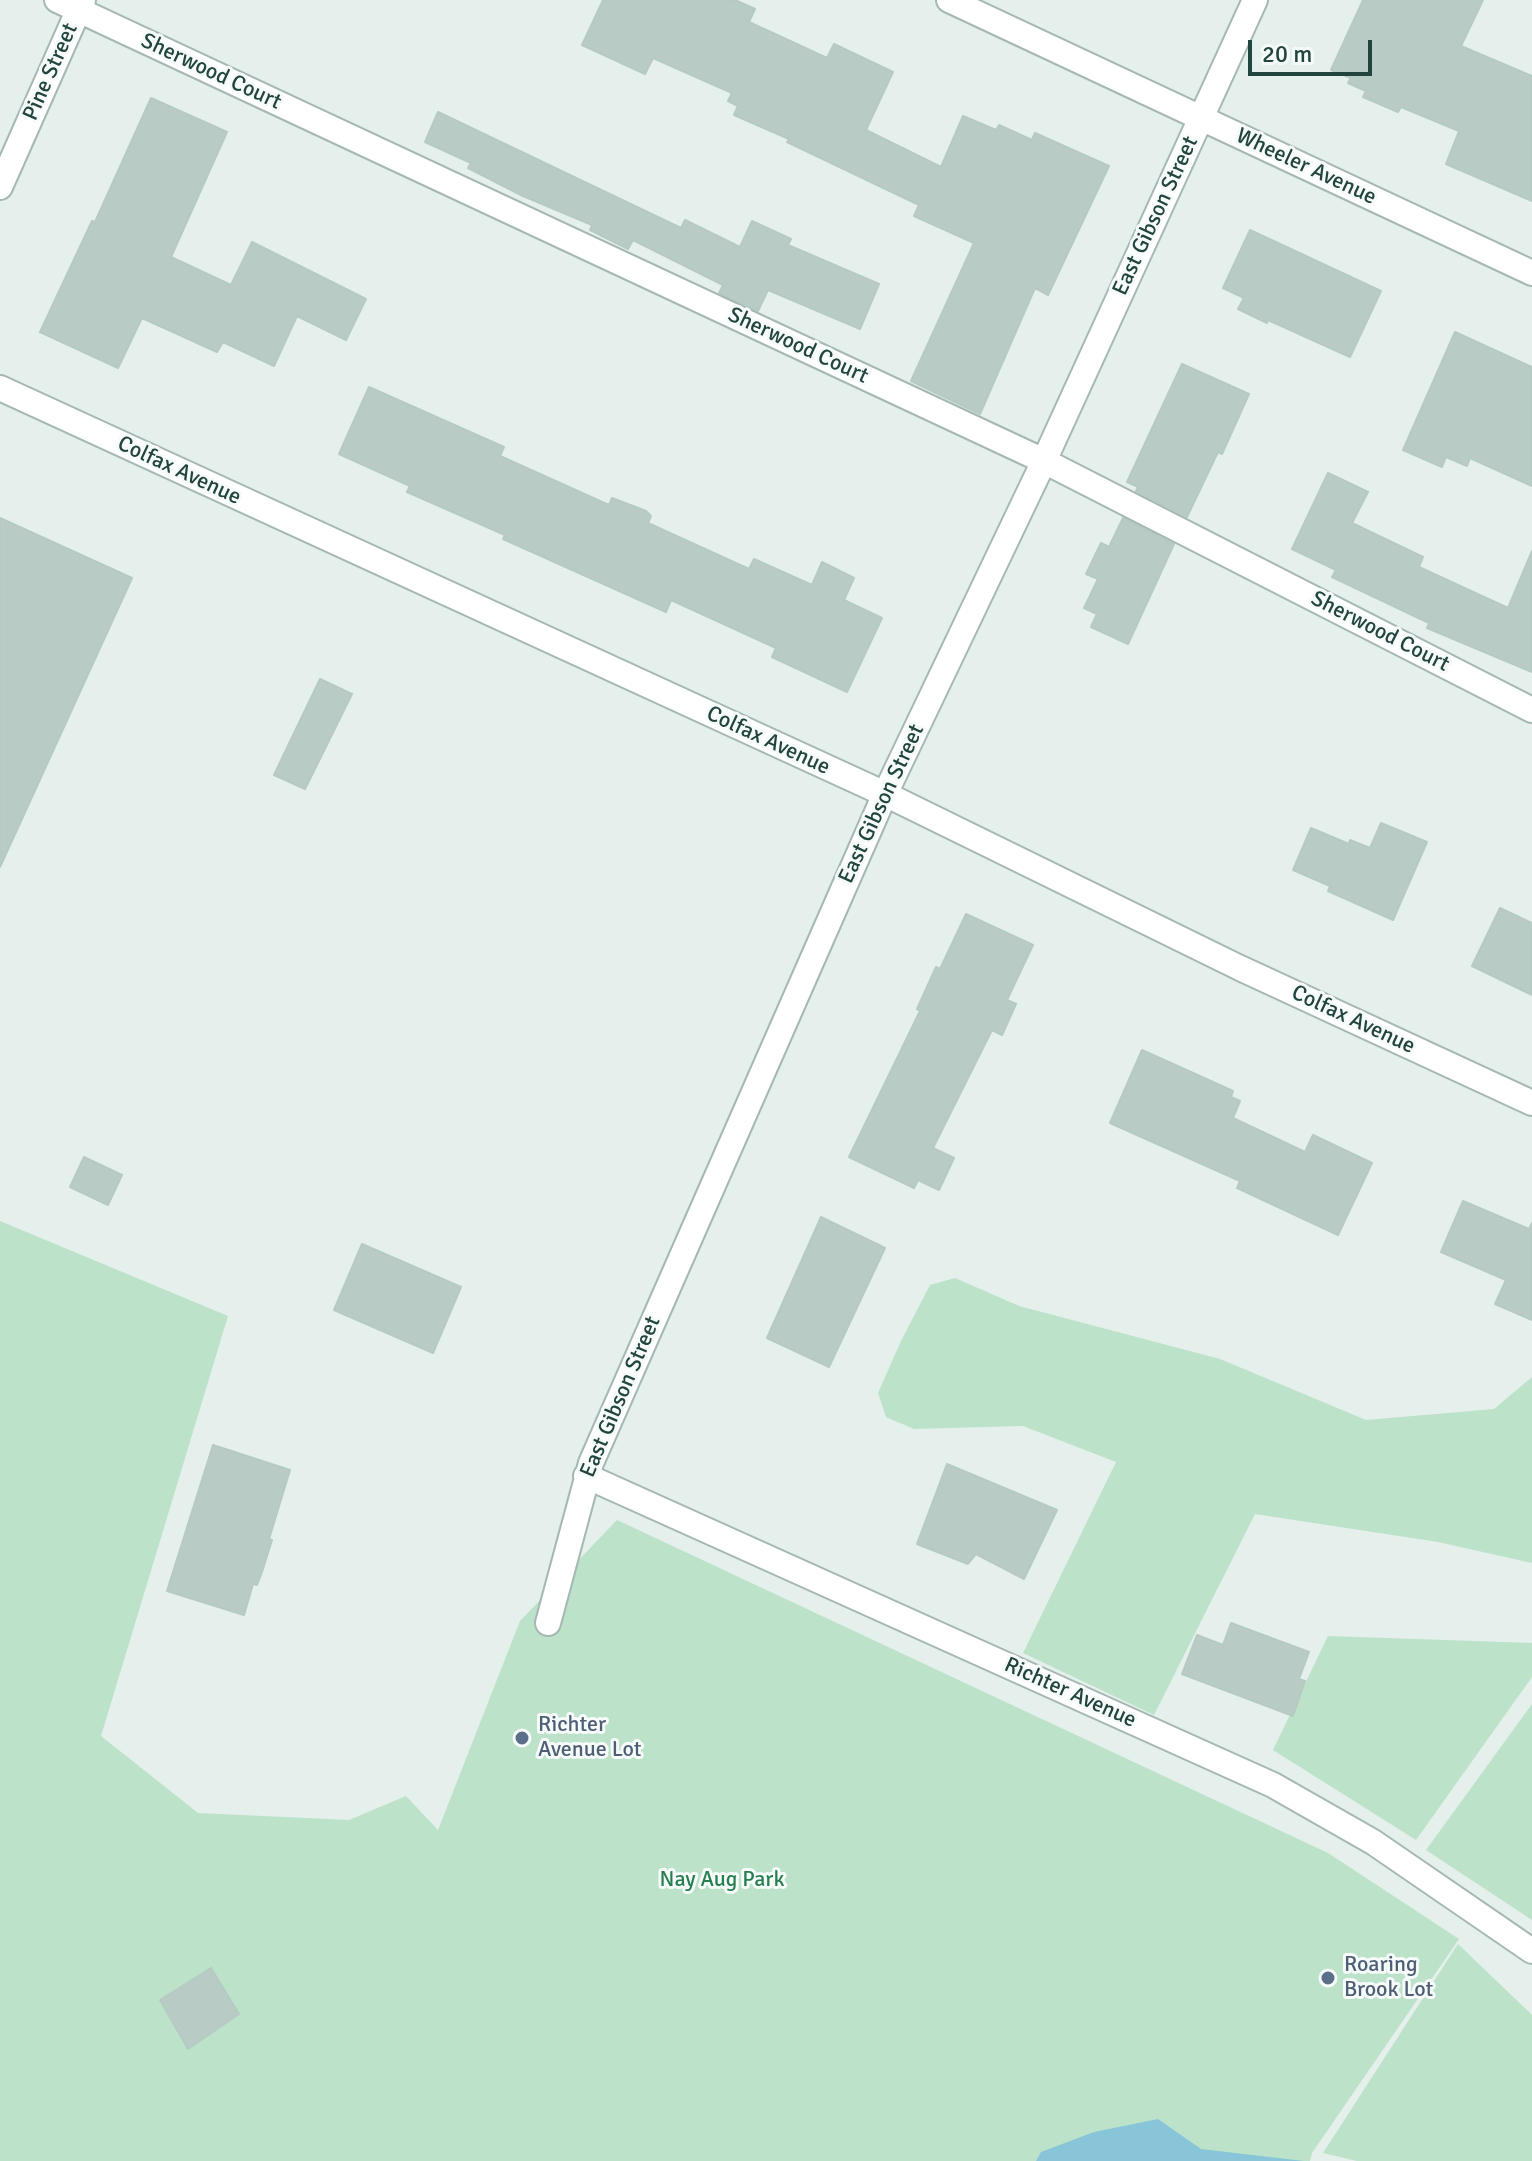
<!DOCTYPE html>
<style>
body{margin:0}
#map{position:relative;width:1532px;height:2161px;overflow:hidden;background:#e5efec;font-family:Signika,sans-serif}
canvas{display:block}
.scale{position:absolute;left:1248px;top:40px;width:124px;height:36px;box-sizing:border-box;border:4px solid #21443e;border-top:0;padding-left:10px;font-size:24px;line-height:28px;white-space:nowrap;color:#21443e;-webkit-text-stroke:6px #f6fbf9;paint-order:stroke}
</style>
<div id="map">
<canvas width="1532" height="2161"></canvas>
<div class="scale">20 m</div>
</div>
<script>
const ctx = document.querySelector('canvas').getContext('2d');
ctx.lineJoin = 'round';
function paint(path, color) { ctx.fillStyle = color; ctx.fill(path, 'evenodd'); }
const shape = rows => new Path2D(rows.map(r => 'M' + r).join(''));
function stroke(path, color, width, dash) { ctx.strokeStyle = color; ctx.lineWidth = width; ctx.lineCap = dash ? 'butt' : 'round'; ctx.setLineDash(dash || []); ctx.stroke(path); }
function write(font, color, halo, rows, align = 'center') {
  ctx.font = font + ' Signika,sans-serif'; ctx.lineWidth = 6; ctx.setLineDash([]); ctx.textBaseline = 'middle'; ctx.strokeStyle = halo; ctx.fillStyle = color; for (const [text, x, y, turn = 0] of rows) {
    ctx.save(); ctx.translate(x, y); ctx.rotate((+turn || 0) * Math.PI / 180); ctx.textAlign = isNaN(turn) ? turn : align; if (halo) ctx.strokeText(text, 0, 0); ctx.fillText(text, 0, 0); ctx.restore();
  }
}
paint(shape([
 [0,1221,228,1316,101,1736,198,1813,349,1820,406,1796,438,1830,520,1621,617,1520,1328,1853,1459,1939,1312,2153,1310,2161,0,2161],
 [955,1278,1019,1306,1220,1359,1366,1420,1494,1409,1532,1377,1532,1563,1438,1542,1255,1514,1154,1715,1023,1653,1116,1462,1023,1426,914,1429,886,1417,878,1393,901,1341,930,1285],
 [1328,1636,1532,1643,1532,1677,1416,1840,1273,1750],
 [1532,1704,1532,1920,1426,1850],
 [1458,1944,1532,2015,1532,2161,1357,2161,1323,2153]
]), '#bce2ca');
paint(shape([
 [1158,2119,1201,2149,1304,2161,1036,2161,1041,2152,1094,2132]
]), '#88c5d9');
const building = shape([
 [603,0,735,0,755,9,749,22,827,58,834,44,893,72,866,130,941,167,963,116,996,130,999,125,1032,140,1035,133,1109,166,1048,295,1035,288,980,414,911,381,974,243,914,216,919,205,787,142,789,139,734,115,738,106,728,101,732,93,653,58,645,74,582,45,603,0],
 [1363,0,1483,0,1461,46,1532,76,1532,201,1446,164,1459,131,1401,107,1398,112,1363,97,1366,91,1348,83,1351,78,1331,70,1363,0],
 [151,98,227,132,171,257,231,285,252,242,366,299,346,340,297,316,274,366,223,342,217,352,142,318,118,368,40,332,92,221,95,222,151,98],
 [438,112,681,228,685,220,740,247,752,221,791,239,788,245,879,284,860,329,768,290,758,311,719,293,723,285,633,240,628,249,590,230,592,225,523,196,468,168,471,163,425,142,438,112],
 [1250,230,1381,291,1350,357,1268,320,1267,323,1238,309,1244,298,1223,288,1250,230],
 [1455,332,1532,367,1532,486,1470,458,1467,466,1446,457,1442,467,1403,450,1455,332],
 [1182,364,1249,394,1222,454,1218,452,1187,517,1136,491,1138,487,1127,482,1182,364],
 [369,387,504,447,500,456,609,505,612,498,646,511,651,516,648,523,749,569,754,559,812,585,822,562,854,578,844,600,882,618,847,692,772,657,776,648,671,600,666,612,503,539,505,535,407,492,410,486,339,454,369,387],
 [1328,473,1368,492,1352,523,1423,557,1419,567,1508,608,1532,551,1532,672,1427,628,1429,623,1332,577,1336,570,1292,549,1328,473],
 [0,518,132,578,0,867,0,518],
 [1123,518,1174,544,1128,644,1091,627,1097,614,1084,608,1098,579,1086,574,1101,543,1109,547,1123,518],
 [320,679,352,694,305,789,274,775,320,679],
 [1381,823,1427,842,1393,920,1328,891,1330,886,1293,870,1311,828,1349,844,1350,840,1370,848,1381,823],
 [1500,908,1532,923,1532,995,1472,966,1500,908],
 [966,914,1033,945,1007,1000,1016,1004,1002,1035,992,1030,933,1148,954,1158,939,1190,918,1180,914,1188,849,1157,920,1011,917,1009,936,967,940,969,966,914],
 [1142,1050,1233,1091,1231,1097,1240,1101,1233,1118,1305,1152,1313,1135,1372,1163,1338,1235,1237,1188,1240,1181,1110,1123,1142,1050],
 [84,1157,122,1175,108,1205,70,1187,84,1157],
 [1463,1201,1529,1229,1532,1223,1532,1320,1495,1304,1506,1280,1441,1252,1463,1201],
 [821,1217,885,1248,829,1367,767,1338,821,1217],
 [362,1244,461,1287,433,1353,334,1310,362,1244],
 [213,1445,290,1470,269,1539,272,1540,262,1572,257,1585,253,1584,244,1615,167,1591,213,1445],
 [947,1464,1057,1510,1024,1579,976,1554,968,1564,917,1544,947,1464],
 [1231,1623,1309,1652,1299,1679,1305,1681,1293,1716,1182,1674,1197,1635,1223,1645,1231,1623],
 [211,1968,239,2014,188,2049,160,2000,211,1968]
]);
paint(building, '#b9cbc5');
stroke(building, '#b6cac4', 2);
const minor = shape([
 [57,0,1044,461,1532,710],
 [949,0,1532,273],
 [0,187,83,0],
 [0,388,885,794,1240,968,1532,1103],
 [586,1476,1273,1785,1373,1842,1532,1951],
 [548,1623,591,1463,885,794,1044,461,1255,0]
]);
stroke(minor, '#a6b8b4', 28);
stroke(minor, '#fff', 24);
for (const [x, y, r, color] of [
 [522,1738,8,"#5c6f8a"],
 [1328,1978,8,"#5c6f8a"]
]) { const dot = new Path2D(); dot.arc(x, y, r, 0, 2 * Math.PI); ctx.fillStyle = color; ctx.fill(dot); stroke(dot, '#f6fbf9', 3); }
write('22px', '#21443e', '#f6fbf9', [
 ["Pine Street",51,72,-66],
 ["Sherwood Court",211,72,25],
 ["Wheeler Avenue",1306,167,25],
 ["East Gibson Street",1156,216,-65],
 ["Sherwood Court",798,346,25],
 ["Colfax Avenue",179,471,25],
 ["Sherwood Court",1380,632,27],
 ["Colfax Avenue",768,741,25],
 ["East Gibson Street",882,804,-65],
 ["Colfax Avenue",1353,1020,25],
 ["East Gibson Street",621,1397,-67],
 ["Richter Avenue",1070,1693,24]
]);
write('22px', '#4e5e75', '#f6fbf9', [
 ["Richter",538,1725],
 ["Avenue Lot",538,1750],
 ["Roaring",1344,1965],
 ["Brook Lot",1344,1990]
], 'left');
write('22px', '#277f51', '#f6fbf9', [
 ["Nay Aug Park",722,1880]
]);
</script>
